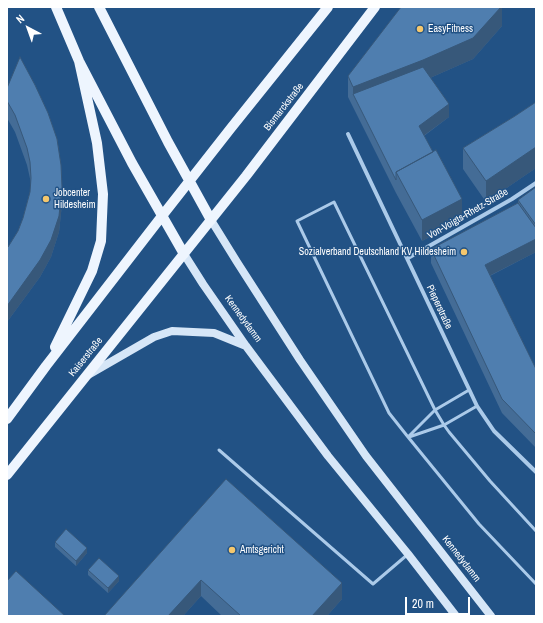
<!DOCTYPE html>
<meta charset="utf-8">
<style>
body{margin:0}
#map{position:relative;width:543px;height:623px;overflow:hidden;background:#225285;font-family:"Archivo Narrow",sans-serif}
canvas{display:block}
.frame{position:absolute;inset:0;border:8px solid #fff;pointer-events:none}
.north{position:absolute;left:8px;top:8px;width:40px;height:40px;-webkit-text-stroke:3px #225285;paint-order:stroke;rotate:319deg;font-size:11px;font-weight:700;line-height:16px;text-align:center;color:#fff}
.north::after{content:'';display:block;margin:auto;width:14px;height:18px;background:#fff;clip-path:polygon(50% 0,100% 100%,50% 72%,0 100%)}
.scale{position:absolute;left:405px;top:597px;width:65px;height:18px;box-sizing:border-box;border:2px solid #fff;border-top:0;padding-left:5px;font-size:12px;line-height:14px;white-space:nowrap;color:#fff;-webkit-text-stroke:3px #225285;paint-order:stroke}
</style>
<div id="map">
<canvas width="543" height="623"></canvas>
<div class="frame"></div>
<div class="north">N</div>
<div class="scale">20 m</div>
</div>
<script>
const ctx = document.querySelector('canvas').getContext('2d');
ctx.lineJoin = 'round';
const shape = rows => new Path2D(rows.map(r => 'M' + r).join(''));
function stroke(path, color, width, dash) { ctx.strokeStyle = color; ctx.lineWidth = width; ctx.lineCap = dash ? 'butt' : 'round'; ctx.setLineDash(dash || []); ctx.stroke(path); }
function paint(path, color) { ctx.fillStyle = color; ctx.fill(path, 'evenodd'); }
function write(font, color, halo, rows, align = 'center') {
  ctx.font = font + ' "Archivo Narrow",sans-serif'; ctx.lineWidth = 3; ctx.setLineDash([]); ctx.textBaseline = 'middle'; ctx.strokeStyle = halo; ctx.fillStyle = color; for (const [text, x, y, turn = 0] of rows) {
    ctx.save(); ctx.translate(x, y); ctx.rotate((+turn || 0) * Math.PI / 180); ctx.textAlign = isNaN(turn) ? turn : align; if (halo) ctx.strokeText(text, 0, 0); ctx.fillText(text, 0, 0); ctx.restore();
  }
}
stroke(shape([
 [408,437,435,410,469,390],
 [409,437,444,425,477,406],
 [219,450,373,584,407,555],
 [536,531,490,481,449,432,444,425,435,410,334,202,297,221,389,413,408,437,479,524,536,584]
]), '#abcae9', 3);
stroke(shape([
 [348,134,477,406,494,431,536,472],
 [408,258,512,199,536,183]
]), '#abcae9', 4);
stroke(shape([
 [211,220,237,262,300,360,366,456,491,616],
 [184,254,203,284,246,346,328,456,408,554,456,616],
 [88,375,154,337,172,331,214,333,246,346]
]), '#d6e6f7', 8);
stroke(shape([
 [56,7,79,61,132,163,184,254],
 [99,7,168,142,211,220],
 [55,347,92,271,101,241,103,194,97,143,79,61],
 [7,419,46,366,162,216,231,128,328,7],
 [7,475,246,176,375,7]
]), '#eef5fe', 10);
paint(shape([
 [502,7,502,26,473,59,430,78,449,117,424,136,462,220,422,241,396,193,348,97,348,76],
 [7,88,62,204,59,232,51,257,40,277,7,322,7,247,8,247,18,231,23,218,30,192,31,183,27,165,15,132,7,118],
 [536,102,536,168,486,202,463,169,463,148,515,116],
 [536,187,536,252,490,276,536,369,536,448,502,413,431,263,431,249,518,203,518,200],
 [226,479,342,599,327,616,222,616,201,596,183,616],
 [55,542,87,553,76,566,55,547],
 [88,570,119,581,108,593,88,575]
]), '#446c96');
paint(shape([
 [501,7,502,7,502,26,473,59,423,81,353,94,353,108,353,87],
 [449,104,449,117,419,139,419,126],
 [536,147,536,168,486,202,486,181],
 [62,187,62,204,59,232,51,257,40,277,7,322,7,306],
 [462,199,462,220,422,241,422,220],
 [536,239,536,252,485,278,485,265],
 [87,548,87,553,76,566,76,561],
 [119,576,119,581,108,593,108,588],
 [201,580,201,596,183,616,168,616],
 [342,583,342,599,327,616,312,616]
]), '#37587a');
const building = shape([
 [401,7,501,7,473,38,423,60,353,87,348,76,401,7],
 [20,57,35,85,48,113,57,139,61,165,62,187,59,216,51,240,40,260,7,306,7,247,8,247,18,231,23,218,30,192,31,178,30,162,27,148,15,115,7,101,7,88,20,57],
 [423,67,449,104,419,126,433,152,396,172,396,180,353,94,423,67],
 [536,102,536,147,486,181,463,148,515,116,536,102],
 [436,150,462,199,422,220,396,172,436,150],
 [536,187,536,225,518,200,536,187],
 [518,203,536,228,536,239,485,265,536,369,536,434,502,399,431,249,518,203],
 [226,479,342,583,312,616,241,616,201,580,168,616,104,616,226,479],
 [66,529,87,548,76,561,55,542,66,529],
 [99,558,119,576,108,588,88,570,99,558],
 [16,571,65,616,7,616,7,581,16,571]
]);
paint(building, '#4f7eaf');
stroke(building, '#37587a', 1);
for (const [x, y, r, color] of [
 [420,29,4,"#f5c76d"],
 [46,199,4,"#f5c76d"],
 [464,252,4,"#f5c76d"],
 [232,550,4,"#f5c76d"]
]) { const dot = new Path2D(); dot.arc(x, y, r, 0, 2 * Math.PI); ctx.fillStyle = color; ctx.fill(dot); stroke(dot, '#225285', 1.5); }
write('10px', '#fff', '#225285', [
 ["EasyFitness",428,29],
 ["Jobcenter",54,193],
 ["Hildesheim",54,205],
 ["Sozialverband Deutschland KV Hildesheim",456,252,"right"],
 ["Amtsgericht",240,550]
], 'left');
write('10px', '#fff', '#225285', [
 ["Bismarckstraße",284,107,-52],
 ["Von-Voigts-Rhetz-Straße",468,214,-30],
 ["Pieperstraße",439,307,65],
 ["Kennedydamm",243,319,54],
 ["Kaiserstraße",86,357,-51],
 ["Kennedydamm",461,559,52]
]);
</script>
